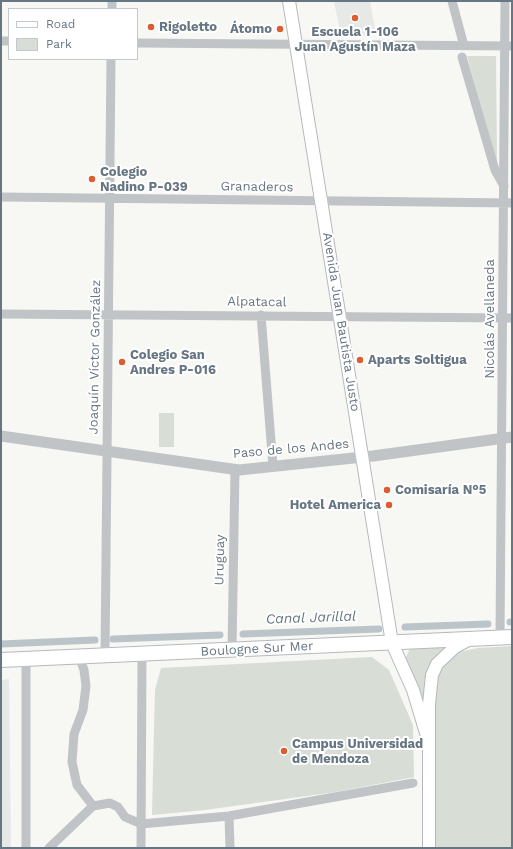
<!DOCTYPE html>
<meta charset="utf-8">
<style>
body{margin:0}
#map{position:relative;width:513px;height:849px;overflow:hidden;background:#f7f7f4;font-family:"Work Sans",sans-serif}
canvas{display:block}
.frame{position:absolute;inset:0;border:2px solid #677683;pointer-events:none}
.legend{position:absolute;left:8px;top:8px;width:130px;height:52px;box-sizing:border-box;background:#fff;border:1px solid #c2c8cd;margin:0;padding:5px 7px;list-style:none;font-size:12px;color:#677683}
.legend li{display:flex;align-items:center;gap:8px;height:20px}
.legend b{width:20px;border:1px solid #c2c8cd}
</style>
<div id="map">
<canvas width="513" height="849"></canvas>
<div class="frame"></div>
<ul class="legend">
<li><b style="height:5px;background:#fff"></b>Road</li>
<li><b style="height:11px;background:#d8ddd5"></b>Park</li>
</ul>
</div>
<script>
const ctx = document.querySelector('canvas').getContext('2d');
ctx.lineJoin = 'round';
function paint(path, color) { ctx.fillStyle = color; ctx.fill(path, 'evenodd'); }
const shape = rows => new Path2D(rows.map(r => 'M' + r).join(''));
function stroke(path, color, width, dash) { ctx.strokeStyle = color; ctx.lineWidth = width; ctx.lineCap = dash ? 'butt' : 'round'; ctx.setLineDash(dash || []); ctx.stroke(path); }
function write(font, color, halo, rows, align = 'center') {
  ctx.font = font + ' "Work Sans",sans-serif'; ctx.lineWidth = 4; ctx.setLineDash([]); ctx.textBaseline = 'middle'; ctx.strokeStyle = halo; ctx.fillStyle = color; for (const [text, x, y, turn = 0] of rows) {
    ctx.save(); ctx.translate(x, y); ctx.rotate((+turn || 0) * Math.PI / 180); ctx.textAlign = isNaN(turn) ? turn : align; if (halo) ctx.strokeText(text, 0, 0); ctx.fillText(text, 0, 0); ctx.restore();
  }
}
paint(shape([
 [334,1,370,1,376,35,341,36],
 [9,679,11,848,1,848,1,680]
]), '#e7e9e7');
paint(shape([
 [467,56,496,56,497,165],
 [159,413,174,413,174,447,159,447],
 [512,646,512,848,435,848,436,678,446,663,459,652,478,648],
 [448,647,428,673,424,719,405,659,410,649],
 [372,657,389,670,413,725,414,777,336,792,205,810,152,815,155,690,161,668]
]), '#d8ddd5');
stroke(shape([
 [510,622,512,622],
 [405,627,488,624],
 [243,634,379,629],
 [113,639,220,635],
 [1,644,95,640]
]), '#bac4c9', 7);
const secondary = shape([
 [289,1,392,643,413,690,429,743],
 [429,848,429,704,432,675,437,664,455,647,470,639]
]);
const primary = shape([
 [1,660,512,637]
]);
stroke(secondary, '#b5b9bd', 14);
stroke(primary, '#b5b9bd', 16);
stroke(shape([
 [452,1,464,46],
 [112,9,112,1],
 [1,41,9,41],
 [137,43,512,46],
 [462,57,495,170,504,186],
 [1,197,512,203],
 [1,314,512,318],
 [261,315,273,466],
 [500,637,505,1],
 [232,650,235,470],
 [105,655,111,59],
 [79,656,84,670,86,686,83,710,74,734,72,762,77,785,93,806],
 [26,660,26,848],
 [229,816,413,783],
 [49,848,93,806,110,803,118,807,125,817,141,824,229,816,230,848],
 [141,848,142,654]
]), '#c0c4c7', 9);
stroke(shape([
 [1,436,239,470,373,456,512,437]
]), '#c0c4c7', 11);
stroke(secondary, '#fff', 12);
stroke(primary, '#fff', 14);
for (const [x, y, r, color] of [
 [355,18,4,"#da5e31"],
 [151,27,4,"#da5e31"],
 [280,29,4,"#da5e31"],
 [92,179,4,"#da5e31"],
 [360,360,4,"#da5e31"],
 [122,362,4,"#da5e31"],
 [387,490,4,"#da5e31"],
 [389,505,4,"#da5e31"],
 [284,751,4,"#da5e31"]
]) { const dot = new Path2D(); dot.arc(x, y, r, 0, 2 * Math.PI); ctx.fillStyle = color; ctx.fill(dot); stroke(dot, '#fff', 1.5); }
write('bold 13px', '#677683', '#fff', [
 ["Rigoletto",159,27],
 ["Átomo",272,29,"right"],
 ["Escuela 1-106",355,32,"center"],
 ["Juan Agustín Maza",355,47,"center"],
 ["Colegio",100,172],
 ["Nadino P-039",100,187],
 ["Colegio San",130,355],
 ["Andres P-016",130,370],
 ["Aparts Soltigua",368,360],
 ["Comisaría N°5",395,490],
 ["Hotel America",381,505,"right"],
 ["Campus Universidad",292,744],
 ["de Mendoza",292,759]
], 'left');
write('13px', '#677683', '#fff', [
 ["Granaderos",257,187,1],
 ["Alpatacal",257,302,1],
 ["Nicolás Avellaneda",490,319,-90],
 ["Avenida Juan Bautista Justo",341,322,81],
 ["Joaquín Víctor González",95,357,-89],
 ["Paso de los Andes",291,449,-5],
 ["Uruguay",220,560,-89],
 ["Boulogne Sur Mer",257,649,-3]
]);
write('italic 14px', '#63777f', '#fff', [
 ["Canal Jarillal",311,618,-2]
]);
</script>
